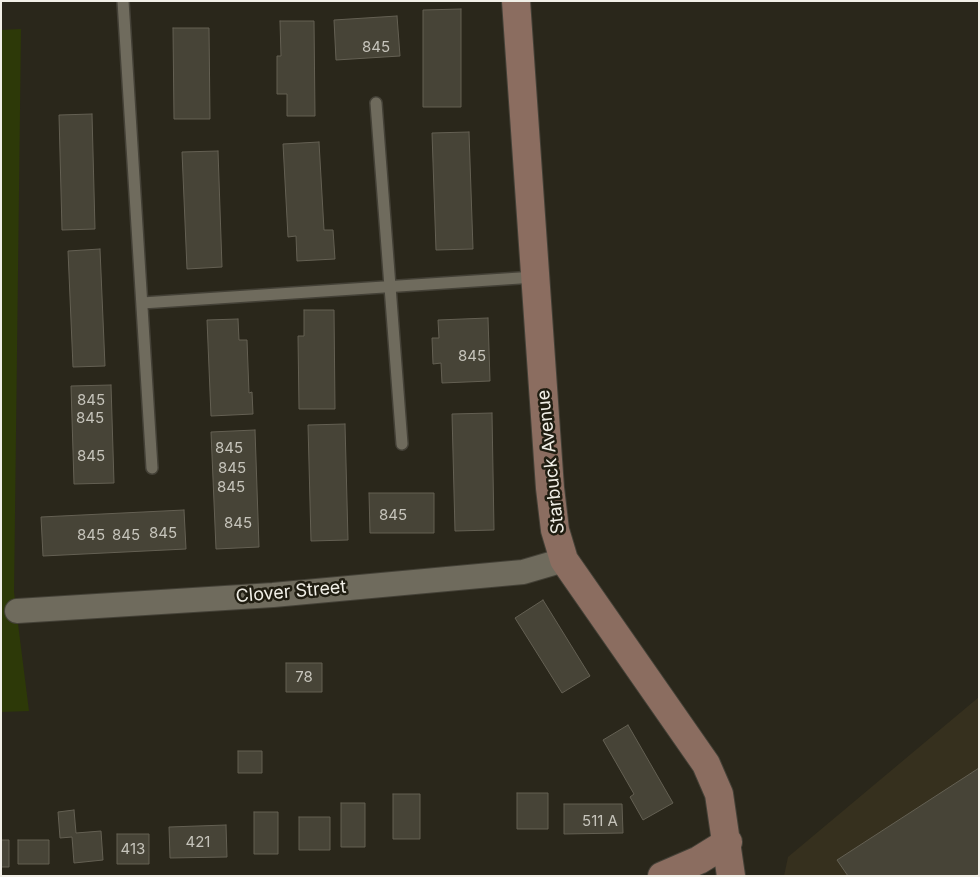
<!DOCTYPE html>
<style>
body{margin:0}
#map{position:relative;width:980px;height:877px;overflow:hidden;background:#2a271b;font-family:Inter,sans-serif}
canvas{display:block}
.frame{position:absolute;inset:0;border:2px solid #f1efe7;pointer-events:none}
</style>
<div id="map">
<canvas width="980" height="877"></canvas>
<div class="frame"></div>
</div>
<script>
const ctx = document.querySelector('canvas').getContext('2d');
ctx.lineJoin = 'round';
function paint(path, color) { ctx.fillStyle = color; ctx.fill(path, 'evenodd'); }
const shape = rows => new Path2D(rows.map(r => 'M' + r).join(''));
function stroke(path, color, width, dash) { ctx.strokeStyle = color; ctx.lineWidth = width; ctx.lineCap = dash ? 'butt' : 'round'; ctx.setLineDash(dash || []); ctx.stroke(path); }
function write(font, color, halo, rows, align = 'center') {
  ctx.font = font + ' Inter,sans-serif'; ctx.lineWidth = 5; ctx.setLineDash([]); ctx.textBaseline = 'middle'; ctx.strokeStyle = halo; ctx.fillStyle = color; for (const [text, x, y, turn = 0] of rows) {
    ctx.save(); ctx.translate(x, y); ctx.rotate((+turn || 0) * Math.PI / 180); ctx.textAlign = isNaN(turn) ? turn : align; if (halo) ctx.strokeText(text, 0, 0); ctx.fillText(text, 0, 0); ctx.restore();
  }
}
paint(shape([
 [979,697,979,876,784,876,788,857]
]), '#36301e');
paint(shape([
 [21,29,14,592,29,711,1,712,1,30]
]), '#2d3908');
const building = shape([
 [461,9,461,107,423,107,423,10,461,9],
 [397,16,400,56,336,60,334,20,397,16],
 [280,21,314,21,315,116,287,116,287,94,277,94,277,56,281,56,280,21],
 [173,28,209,28,210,119,174,119,173,28],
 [92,114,95,229,62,230,59,115,92,114],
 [469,132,473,249,436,250,432,133,469,132],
 [319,142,324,230,333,230,335,259,297,261,296,236,288,237,283,144,319,142],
 [218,151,222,267,187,269,182,152,218,151],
 [100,249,105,366,73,367,68,251,100,249],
 [304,310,334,310,335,409,299,409,298,336,304,336,304,310],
 [488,318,490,381,442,383,441,363,433,364,432,338,439,338,438,320,488,318],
 [238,319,239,340,247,340,249,393,252,392,253,414,211,416,207,320,238,319],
 [111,385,114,483,74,484,71,386,111,385],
 [492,413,494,530,455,531,452,414,492,413],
 [345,424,348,540,311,541,308,425,345,424],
 [255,430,259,547,216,549,211,432,255,430],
 [369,493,434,493,434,533,370,533,369,493],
 [184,510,186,549,43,556,41,517,184,510],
 [543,600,590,676,562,693,515,618,543,600],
 [286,663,322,663,322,692,286,692,286,663],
 [628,725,673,803,643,820,630,797,634,794,603,740,628,725],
 [238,751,262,751,262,773,238,773,238,751],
 [979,768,979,874,975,876,848,876,837,860,979,768],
 [517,793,548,793,548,829,517,829,517,793],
 [393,794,420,794,420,839,393,839,393,794],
 [341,803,365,803,365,847,341,847,341,803],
 [564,804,622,804,623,833,564,834,564,804],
 [74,810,76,833,101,831,103,860,74,863,72,837,60,838,58,812,74,810],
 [254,812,278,812,278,854,254,854,254,812],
 [299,817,330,817,330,850,299,850,299,817],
 [226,825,227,857,170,858,169,827,226,825],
 [117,834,149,834,149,864,117,864,117,834],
 [1,840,9,840,9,867,1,867,1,840],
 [18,840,49,840,49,864,18,864,18,840]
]);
paint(building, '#474437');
stroke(building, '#646053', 1);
const lane = shape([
 [123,1,152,468],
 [376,103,402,444],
 [142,303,535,277]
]);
const street = shape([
 [17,611,273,595,523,572,564,560]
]);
const secondary = shape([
 [516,1,550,488,555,530,564,560,706,764,719,794,731,876],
 [662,876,699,860,728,842]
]);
stroke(lane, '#444137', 14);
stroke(street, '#444137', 26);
stroke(secondary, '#444137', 30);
stroke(lane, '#6f6b5d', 11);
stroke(street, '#6f6b5d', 24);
stroke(secondary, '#8b6d60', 28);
write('15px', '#c6c4bb', null, [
 ["845",376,47],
 ["845",472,356],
 ["845",91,400],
 ["845",90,418],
 ["845",229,448],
 ["845",91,456],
 ["845",232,468],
 ["845",231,487],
 ["845",393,515],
 ["845",238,523],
 ["845",163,533],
 ["845",91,535],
 ["845",126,535],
 ["78",304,677],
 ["511 A",600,821],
 ["421",198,842],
 ["413",133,849]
]);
write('18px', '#f1efe7', '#201d11', [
 ["Starbuck Avenue",551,462,-96],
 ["Clover Street",291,592,-5]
]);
</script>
